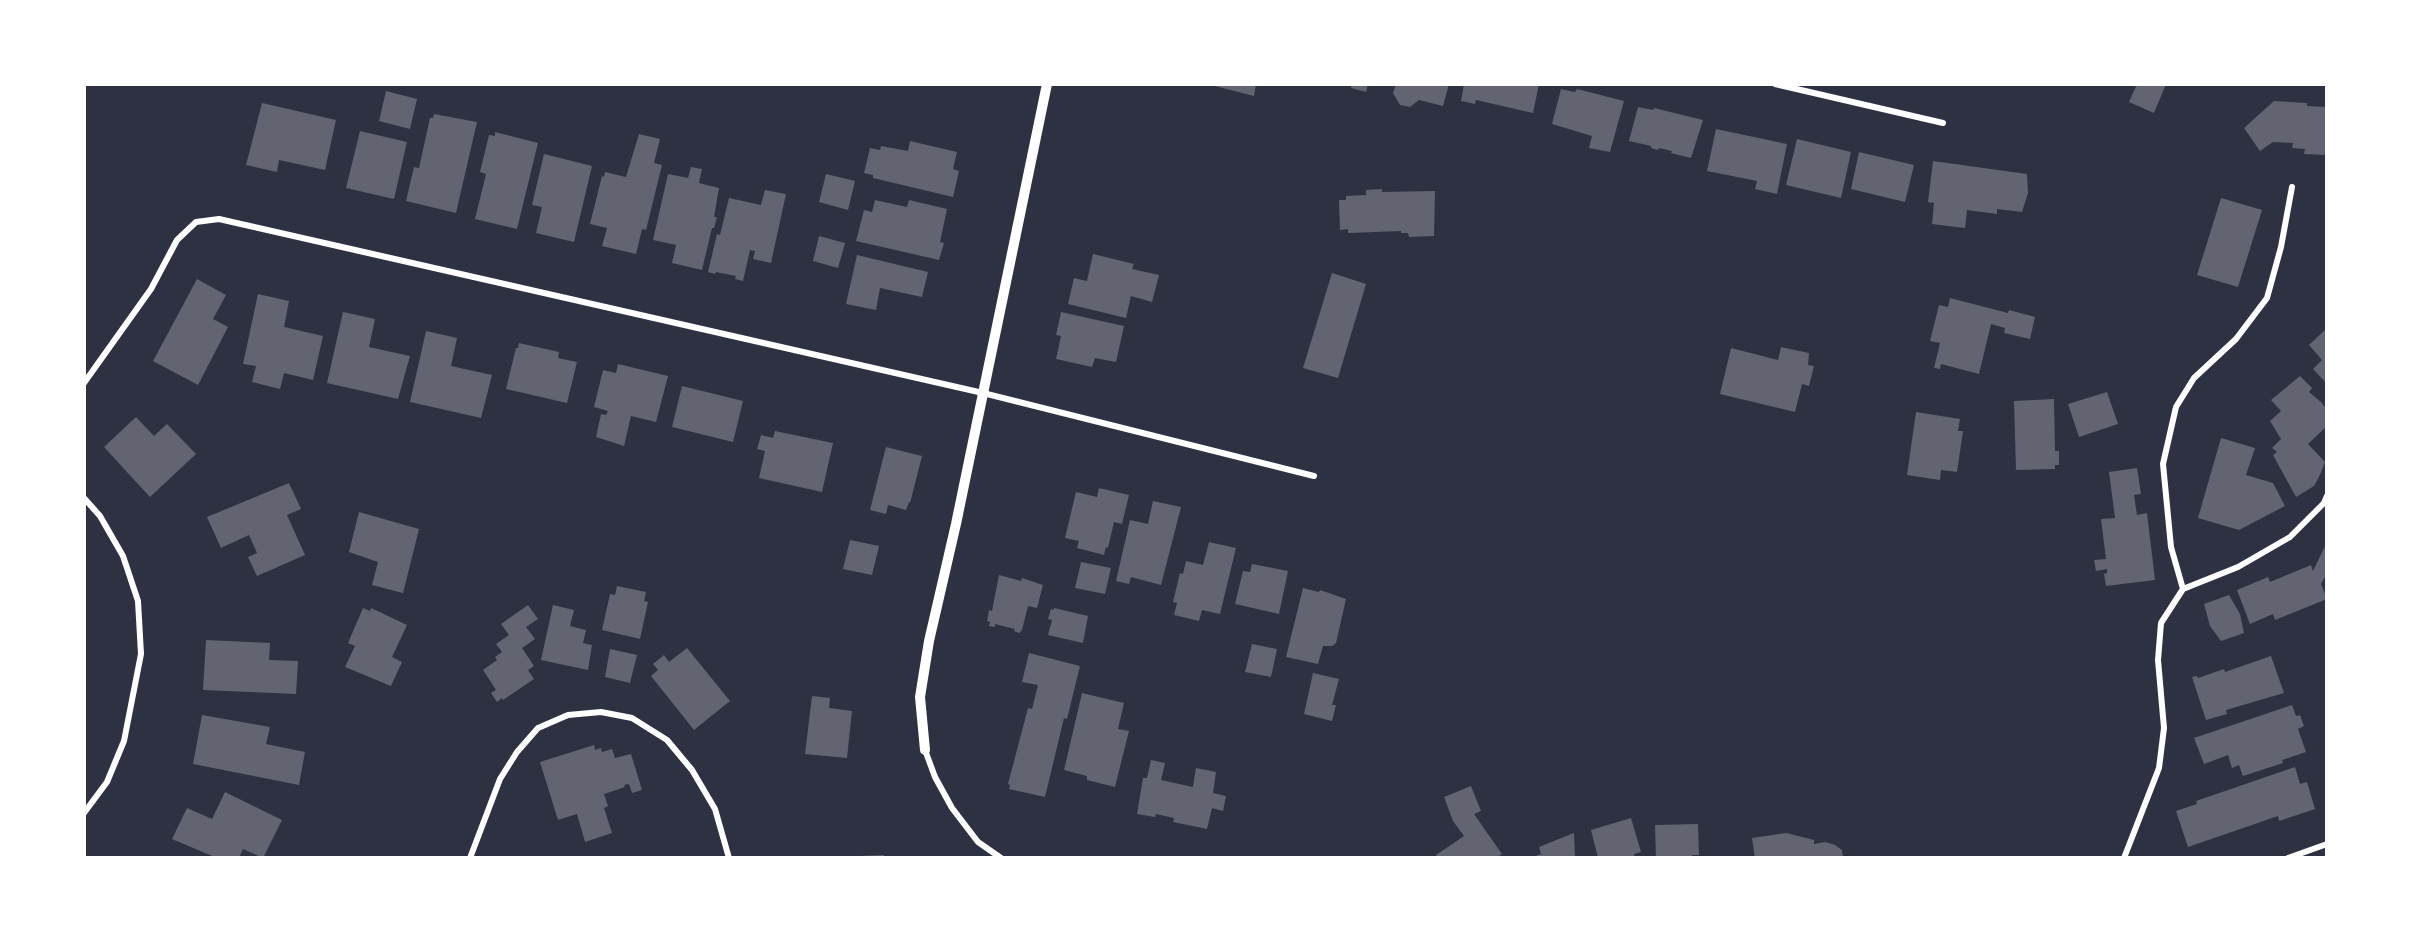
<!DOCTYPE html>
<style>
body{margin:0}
#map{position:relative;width:2411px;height:942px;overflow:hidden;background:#2d3142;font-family:"Times New Roman",serif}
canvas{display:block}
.frame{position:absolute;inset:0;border:86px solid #fff;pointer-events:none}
</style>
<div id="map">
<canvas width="2411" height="942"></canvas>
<div class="frame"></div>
</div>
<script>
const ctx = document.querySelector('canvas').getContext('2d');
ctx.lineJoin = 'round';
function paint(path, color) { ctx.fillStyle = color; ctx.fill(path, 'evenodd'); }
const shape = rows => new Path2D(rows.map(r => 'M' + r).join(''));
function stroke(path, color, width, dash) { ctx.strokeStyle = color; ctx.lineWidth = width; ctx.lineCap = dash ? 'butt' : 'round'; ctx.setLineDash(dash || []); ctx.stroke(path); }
paint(shape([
 [1207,84,1256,84,1254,96],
 [1352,84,1368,84,1366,92,1351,88],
 [1396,84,1449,84,1443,106,1419,100,1410,107,1400,105,1393,93],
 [1464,84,1539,84,1533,113,1476,100,1475,104,1461,101],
 [2137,84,2166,84,2154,113,2129,102],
 [1561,89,1575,92,1577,89,1624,101,1610,152,1589,148,1592,136,1552,124],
 [386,91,417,99,410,129,379,121],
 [2274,101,2307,103,2307,106,2327,107,2327,155,2304,154,2305,149,2292,148,2293,143,2273,142,2260,151,2244,128],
 [262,103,336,120,325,170,279,160,277,172,246,165],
 [1638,107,1653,110,1654,108,1703,120,1691,158,1671,153,1672,151,1659,148,1658,150,1651,148,1651,146,1629,141],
 [434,114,477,122,456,213,406,201,414,167,419,168,430,118,433,118],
 [1716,129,1787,144,1777,194,1755,189,1757,181,1707,171],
 [360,131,407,142,394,199,346,188],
 [495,132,538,143,517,229,475,219,486,174,480,172,489,135,495,136],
 [639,134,660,139,654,163,662,165,646,230,642,229,636,254,602,246,607,228,590,224,602,176,604,177,605,172,626,177],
 [1797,139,1851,152,1841,198,1786,185],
 [910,141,957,152,953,169,959,171,953,197,873,178,873,175,864,173,870,148,880,150,881,146,908,151],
 [1859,152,1914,165,1905,202,1851,189],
 [544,154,592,166,574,242,536,233,542,207,532,205],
 [1933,161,2027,174,2028,193,2022,212,1997,209,1997,214,1967,210,1965,228,1932,224,1934,203,1928,202],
 [691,167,702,169,699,183,719,188,714,217,717,217,714,228,712,228,702,270,672,263,676,245,653,240,668,174,688,178],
 [826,174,855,181,848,210,819,202],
 [1382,189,1382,192,1435,191,1434,236,1409,237,1408,233,1401,233,1401,231,1348,233,1348,229,1340,230,1339,200,1346,200,1346,196,1366,195,1366,190],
 [765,190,786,194,771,263,753,259,755,251,750,250,743,281,735,279,736,276,716,272,715,274,708,272,717,234,720,235,729,198,761,205],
 [2221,198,2262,210,2238,287,2197,275],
 [875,200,907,207,909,200,947,209,940,242,944,243,939,260,856,241,864,210,872,212],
 [819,236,845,243,838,268,813,261],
 [1093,254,1134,264,1132,269,1159,275,1152,302,1131,296,1126,318,1068,304,1074,278,1087,281],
 [857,255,928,272,922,297,880,288,876,310,846,304],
 [1332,273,1366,284,1338,378,1303,368],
 [197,279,226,295,213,319,228,327,198,385,153,361],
 [258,294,289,301,284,327,323,336,313,380,284,373,280,389,252,382,256,366,243,364],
 [1950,298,2008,313,2009,310,2035,317,2030,339,2004,333,2005,328,1991,324,1979,374,1941,364,1940,369,1934,368,1940,343,1930,341,1939,305,1948,307],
 [343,312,375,319,369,347,410,356,398,399,327,383],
 [1061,312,1124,326,1116,362,1095,358,1092,367,1056,359,1061,336,1056,335],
 [2327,328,2327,384,2313,369,2322,360,2309,345],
 [426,331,457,338,451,366,492,375,481,418,410,402],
 [519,343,559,352,558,358,577,362,567,403,506,389,516,348,518,348],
 [1781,347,1809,353,1808,365,1814,366,1809,386,1802,384,1795,412,1720,394,1731,348,1778,360],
 [618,364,668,376,656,422,631,416,624,446,596,437,601,414,606,415,608,411,594,407,603,370,616,373],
 [2300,376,2312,388,2309,392,2321,402,2327,410,2327,426,2308,444,2325,462,2320,475,2314,486,2296,497,2273,455,2277,452,2272,448,2281,439,2270,421,2281,411,2271,400],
 [682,386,743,401,733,442,672,427],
 [2107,392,2118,424,2079,437,2068,404],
 [2054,399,2055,451,2059,451,2059,465,2055,465,2055,469,2016,470,2014,401],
 [1916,412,1960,419,1958,431,1963,431,1957,472,1941,470,1940,480,1907,475],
 [136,417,154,436,167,424,196,454,150,497,104,447],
 [775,431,833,443,822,492,759,478,765,451,757,449,761,435,773,438],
 [2221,438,2255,448,2246,475,2273,483,2285,506,2239,530,2198,518],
 [886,447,922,456,910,503,909,502,906,510,888,505,886,514,870,510],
 [2137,468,2141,494,2134,495,2137,515,2147,513,2155,580,2106,586,2104,574,2107,573,2107,569,2096,571,2094,560,2106,559,2101,519,2115,518,2109,472],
 [289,483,301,509,287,515,305,555,257,576,248,557,257,553,249,535,221,548,207,517],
 [1099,488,1129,495,1122,524,1114,522,1108,548,1106,547,1104,555,1077,548,1079,541,1065,538,1076,492,1097,497],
 [1153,501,1181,507,1161,585,1131,577,1129,584,1116,581,1130,520,1148,524],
 [359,512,419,529,403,593,372,585,378,562,349,552],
 [850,540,879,546,872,575,843,569],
 [1209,542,1236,548,1220,614,1202,610,1199,621,1174,615,1177,603,1173,602,1180,573,1183,574,1186,561,1203,565],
 [2327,542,2327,573,2321,584,2327,599,2275,620,2273,614,2250,624,2237,590,2268,577,2270,582,2311,565,2313,571],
 [1081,562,1111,568,1105,594,1075,588],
 [1252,564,1288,571,1279,614,1235,604,1243,571,1250,572],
 [999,575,1021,581,1022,578,1043,585,1037,608,1028,606,1022,630,1019,633,1014,631,1015,629,995,624,995,627,989,626,990,622,987,621,989,610,992,611],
 [617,586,646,592,644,601,648,602,640,639,602,630,610,594,615,595],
 [1303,588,1319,592,1320,590,1346,599,1336,643,1332,646,1323,646,1318,664,1286,657],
 [2229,595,2240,614,2244,633,2221,641,2210,626,2204,604],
 [528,605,538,619,526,627,535,639,522,648,534,666,528,670,534,679,503,700,502,698,497,702,491,693,496,690,483,670,497,660,495,657,502,652,496,644,509,635,501,624],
 [553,605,574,610,570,626,586,630,583,643,592,645,588,670,541,660],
 [363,608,370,611,371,608,407,625,392,657,402,662,391,686,345,667,355,646,348,643],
 [1054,608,1088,616,1083,643,1048,635,1052,620,1048,619,1051,609,1054,610],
 [206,640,270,643,269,660,298,661,296,694,203,690],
 [1252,644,1277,649,1271,677,1245,672],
 [687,648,730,701,694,730,651,676,658,670,653,664,664,655,669,662],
 [610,649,637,655,630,683,605,677],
 [1029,653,1080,666,1067,719,1064,718,1045,797,1009,789,1010,785,1008,784,1028,708,1032,709,1038,685,1022,682],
 [2271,656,2284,693,2226,710,2227,714,2206,720,2192,677,2197,676,2198,678,2224,669,2225,672],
 [1313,673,1339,679,1332,705,1336,705,1332,721,1304,714],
 [1082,693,1124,703,1118,729,1129,731,1115,787,1087,780,1087,776,1064,770],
 [812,696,830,698,829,708,852,711,847,758,805,754],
 [2292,705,2296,716,2300,715,2304,726,2298,729,2306,752,2282,760,2283,763,2243,776,2239,765,2232,768,2228,755,2204,764,2194,738],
 [202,715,270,727,266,744,305,752,299,785,193,764],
 [594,745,595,750,601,748,602,752,612,749,615,758,631,754,642,790,632,793,629,784,624,785,625,787,604,794,608,806,604,808,612,833,585,842,577,814,558,820,540,762],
 [1151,760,1165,763,1161,780,1193,787,1196,768,1216,772,1213,793,1226,796,1223,811,1212,808,1207,829,1173,822,1174,818,1156,814,1155,817,1137,814,1143,778,1147,778],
 [2295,767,2300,784,2307,782,2315,809,2279,821,2278,816,2188,847,2176,811,2197,804,2196,801],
 [1471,786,1481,811,1474,814,1502,854,1496,858,1438,858,1436,855,1464,836,1453,821,1444,797],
 [225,792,282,820,263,858,243,849,239,858,217,858,172,839,187,808,212,819],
 [1631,818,1641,852,1634,854,1635,858,1598,858,1591,830],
 [1698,824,1699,855,1692,855,1692,858,1656,858,1655,825],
 [1574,833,1575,858,1530,858,1541,854,1539,847],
 [1786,833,1814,840,1814,844,1825,842,1835,845,1842,850,1843,858,1755,858,1752,838],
 [884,855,884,858,859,858,859,856]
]), '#626471');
stroke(shape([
 [1775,84,1943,123],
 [84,383,151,289,177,240,196,222,219,219,983,393,1314,476],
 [84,498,100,516,123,556,138,601,141,654,124,741,107,782,84,813],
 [2183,589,2171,547,2163,464,2176,407,2194,378,2236,339,2267,298,2281,247,2292,187],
 [925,750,935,777,952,808,978,842,1001,858],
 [470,858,500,779,517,752,538,728,568,715,601,712,632,718,667,740,692,770,715,809,729,858],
 [2124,858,2159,768,2164,728,2158,660,2161,623,2183,589,2238,567,2290,537,2324,503,2327,496],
 [2288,858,2327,844]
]), '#fff', 6);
stroke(shape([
 [925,750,920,697,929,641,956,524,1047,84]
]), '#fff', 10);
</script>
